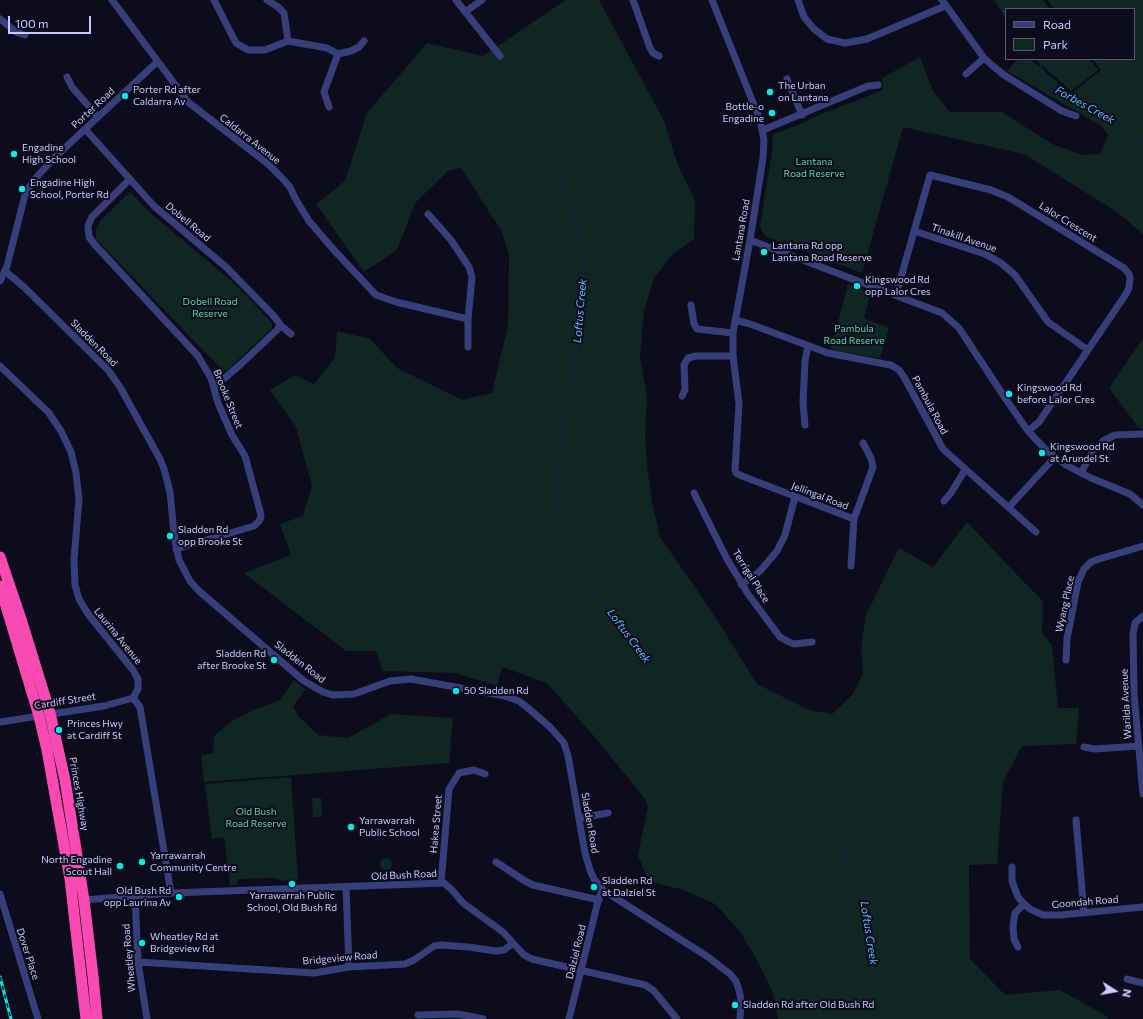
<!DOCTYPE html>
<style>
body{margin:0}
#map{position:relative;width:1143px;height:1019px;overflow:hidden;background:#0d0c1c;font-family:Commissioner,sans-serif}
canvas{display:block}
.legend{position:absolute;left:1005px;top:8px;width:130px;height:52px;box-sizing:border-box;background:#0d0c1c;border:1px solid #585876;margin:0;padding:5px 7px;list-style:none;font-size:12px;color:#c9cafd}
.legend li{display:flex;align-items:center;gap:8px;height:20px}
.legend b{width:20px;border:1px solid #585876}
.north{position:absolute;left:1095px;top:971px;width:40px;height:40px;-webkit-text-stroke:3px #0d0c1c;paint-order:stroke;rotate:101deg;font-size:11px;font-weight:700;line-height:16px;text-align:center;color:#c9cafd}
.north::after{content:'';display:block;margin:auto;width:14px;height:18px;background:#c9cafd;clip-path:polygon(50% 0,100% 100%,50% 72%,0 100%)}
.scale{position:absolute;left:8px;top:16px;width:83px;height:18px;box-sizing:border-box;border:2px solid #c9cafd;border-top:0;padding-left:5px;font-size:12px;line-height:14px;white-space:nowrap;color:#c9cafd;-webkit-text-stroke:3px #0d0c1c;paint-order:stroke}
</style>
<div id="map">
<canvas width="1143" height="1019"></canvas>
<ul class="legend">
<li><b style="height:5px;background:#383e7a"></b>Road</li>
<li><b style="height:11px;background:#0f2622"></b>Park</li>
</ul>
<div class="north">N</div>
<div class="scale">100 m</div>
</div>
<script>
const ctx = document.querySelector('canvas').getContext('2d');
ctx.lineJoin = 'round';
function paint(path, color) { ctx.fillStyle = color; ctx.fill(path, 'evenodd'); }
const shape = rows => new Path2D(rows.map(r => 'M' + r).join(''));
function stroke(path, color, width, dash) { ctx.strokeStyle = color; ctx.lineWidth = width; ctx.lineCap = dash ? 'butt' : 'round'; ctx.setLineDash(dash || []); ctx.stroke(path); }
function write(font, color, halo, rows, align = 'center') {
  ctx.font = font + ' Commissioner,sans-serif'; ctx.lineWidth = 4; ctx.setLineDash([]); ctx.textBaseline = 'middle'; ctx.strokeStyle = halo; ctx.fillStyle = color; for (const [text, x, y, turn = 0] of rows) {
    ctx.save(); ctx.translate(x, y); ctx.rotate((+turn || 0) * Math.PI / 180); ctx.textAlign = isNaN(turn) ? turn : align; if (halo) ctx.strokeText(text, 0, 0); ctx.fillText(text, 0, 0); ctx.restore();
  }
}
paint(shape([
 [566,0,599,0,664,121,677,163,695,201,694,239,672,255,654,278,644,311,640,358,647,398,645,433,647,466,652,502,660,537,712,612,757,684,809,710,832,714,852,695,863,674,861,649,866,615,899,548,933,567,967,522,1020,578,1043,601,1042,633,1052,645,1058,708,1079,708,1076,744,1022,746,1003,782,997,864,969,865,970,959,1005,995,1060,990,1105,1015,1108,1019,778,1019,773,993,756,958,739,930,715,904,684,890,648,881,638,855,648,806,645,799,593,735,547,683,502,667,497,686,455,673,383,671,376,651,346,651,244,573,291,555,280,524,303,516,312,486,296,427,270,390,295,375,314,384,335,358,337,331,370,339,397,368,462,400,492,393,508,325,509,255,502,232,461,168,448,171,415,203,397,250,364,272,316,204,345,181,367,113,427,43,483,56],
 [994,0,1043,0,1050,9,1006,9,1006,19],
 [1047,0,1143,0,1143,234,1117,212,1024,154,903,127,862,273,765,236,762,231,760,225,772,152,773,134,800,124,814,117,883,90,882,78,920,57,933,91,950,112,1002,112,1052,144,1082,155,1100,154,1108,135,1100,125,1007,71,1018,59,1030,59,1071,94,1101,70,1093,59,1134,59,1134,9,1054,9],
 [1035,59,1089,59,1098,70,1071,91],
 [130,192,148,211,234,283,272,323,272,328,226,371,223,371,96,239,96,230,100,221],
 [848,284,871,293,864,318,889,328,880,358,842,352,831,349],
 [1143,338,1143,429,1138,427,1109,388],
 [294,680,305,689,293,707,300,718,318,735,348,738,391,714,453,718,449,763,204,782,201,756,213,753,214,736,232,721,256,709,280,700],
 [291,777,298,880,283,881,276,878,239,879,236,885,230,885,224,837,212,839,205,784],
 [312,798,321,798,322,817,313,817],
 '380 864a6 6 0 1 1 12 0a6 6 0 1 1-12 0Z'
]), '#0f2622');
stroke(shape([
 [1002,0,1004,16,1006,17],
 [1038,59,1050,86,1111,117,1131,135,1143,143],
 [561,178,577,226,584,267,576,358,564,423,555,503,578,572,646,655,672,710,750,791,834,842,863,894,872,958,890,1019],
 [845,860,859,831,920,746,939,729,967,689,982,679]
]), '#0d2740', 1.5);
stroke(shape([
 [112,0,188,102,268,164,282,178,290,187,295,198,309,221,333,249,376,295,396,302,468,319],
 [214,0,236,43,248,50,265,50,288,41,327,48,338,54,351,51,359,47,364,41],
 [267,0,278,7,284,13,288,41],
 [456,0,500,56],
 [633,0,650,48,653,53,659,56],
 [712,0,760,120,764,140,763,158,750,240,733,333,733,356,739,404,735,470,736,473,742,476,854,519,851,566],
 [798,0,804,17,814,29,827,39,845,43,867,39,945,6],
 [942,0,984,58,993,66,1004,75,1062,111,1076,116],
 [465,12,482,0],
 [0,19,16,32,25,35],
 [966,74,984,58],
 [67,77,72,87,98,117],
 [787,79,802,115],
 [329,107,324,92,338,54],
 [85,129,154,206,226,267,272,314,280,324,278,329,241,364,220,382,214,386],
 [763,130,868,86,878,85],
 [130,179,92,217,88,226,89,237,96,246,198,356,211,378,218,403,232,435,245,456,261,515,260,520,254,526,176,549],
 [428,214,451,240,469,267,472,277,468,319,468,347],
 [914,231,985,254,1001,263,1015,275,1048,322,1088,350],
 [750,240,942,313,959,328,1005,398,1028,431,1046,450,1066,465,1091,478,1130,494,1143,505],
 [5,271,24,287,108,370,120,387,160,459,164,469,170,492,174,534,179,560,190,581,199,591,304,681,323,692,333,695,354,694,390,681,411,679,505,696,519,701,528,708,551,728,564,743,568,756,585,853,590,870,594,879,603,890,708,957,730,974,736,981,739,990,741,1000,740,1019],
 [0,281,7,266,25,195,33,181,53,159,157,62],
 [896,295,930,175,991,190,1008,197,1124,268,1129,274,1130,278,1129,288,1126,294,1039,422,1028,431],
 [691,305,694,324,697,329,733,333],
 [735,320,750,324,828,353,885,364,891,365,899,370,904,377,943,449,1036,532],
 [280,325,291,334],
 [0,366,49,413,61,431,71,452,76,473,79,499,74,559,75,585,79,599,88,614,133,670,138,679,138,689,133,698,140,707,171,893],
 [682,396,685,390,684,365,688,358,696,356,733,356],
 [805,425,803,403,805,361,808,346],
 [1081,473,1092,452,1103,441,1115,435,1143,434],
 [694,493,727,559,748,594,780,637,789,642,794,644,812,642],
 [944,501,951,493,965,470],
 [1009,507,1055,457],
 [854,519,873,467,871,458,863,443],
 [741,584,752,578,761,570,777,551,785,535,795,497],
 [1143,616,1135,623,1133,634,1134,694,1143,794],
 [1066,660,1067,639,1078,582,1084,569,1091,562,1099,559,1143,546],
 [0,722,104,706,133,698],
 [1084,747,1095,749,1138,746],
 [579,818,608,813],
 [1076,820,1084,913],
 [496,862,525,881,533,885,599,900],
 [1012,867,1012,881,1018,897,1024,904,1030,909,1043,915,1060,915,1143,907],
 [441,883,449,789,459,773,474,770,485,774],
 [346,887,349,967],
 [0,894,38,1019],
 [135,895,138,962,147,1019],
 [84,900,171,893,444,883,452,890,463,903,503,932,524,955,532,959,645,985,654,991,677,1019],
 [1018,947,1014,939,1013,926,1015,913,1024,904],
 [138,962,314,973,349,967,405,964,414,960,434,946,441,945,468,947,496,951,504,950,512,944],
 [1127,979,1143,983],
 [418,1015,458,1014,483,1019],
 [569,1019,599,897,603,890]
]), '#383e7a', 7);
stroke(shape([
 [0,557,20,616,50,713,65,780,84,900,93,976,97,1019],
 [0,586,39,716,47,750,70,879,86,1019]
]), '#f949b3', 11);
const rail = shape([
 [0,977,11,1019]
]);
stroke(rail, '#08ebe5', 3);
stroke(rail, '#0d0c1c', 1.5, [4.5]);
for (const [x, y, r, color] of [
 [770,92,4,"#08ebe5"],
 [125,96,4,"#08ebe5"],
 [772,113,4,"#08ebe5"],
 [14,154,4,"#08ebe5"],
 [22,189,4,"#08ebe5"],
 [764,252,4,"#08ebe5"],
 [857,286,4,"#08ebe5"],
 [1009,394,4,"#08ebe5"],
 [1042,453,4,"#08ebe5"],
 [170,536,4,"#08ebe5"],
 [274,660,4,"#08ebe5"],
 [456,691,4,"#08ebe5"],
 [59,730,4,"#08ebe5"],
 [351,827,4,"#08ebe5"],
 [142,862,4,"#08ebe5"],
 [120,866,4,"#08ebe5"],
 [292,884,4,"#08ebe5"],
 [594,887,4,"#08ebe5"],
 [179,897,4,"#08ebe5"],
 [142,943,4,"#08ebe5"],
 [735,1005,4,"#08ebe5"]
]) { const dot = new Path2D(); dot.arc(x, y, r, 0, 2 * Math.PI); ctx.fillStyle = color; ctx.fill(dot); stroke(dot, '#0d0c1c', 1.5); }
write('10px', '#c9cafd', '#0d0c1c', [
 ["The Urban",778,86],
 ["on Lantana",778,98],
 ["Porter Rd after",133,90],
 ["Caldarra Av",133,102],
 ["Bottle-o",764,107,"right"],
 ["Engadine",764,119,"right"],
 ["Engadine",22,148],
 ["High School",22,160],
 ["Engadine High",30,183],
 ["School, Porter Rd",30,195],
 ["Lantana Rd opp",772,246],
 ["Lantana Road Reserve",772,258],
 ["Kingswood Rd",865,280],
 ["opp Lalor Cres",865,292],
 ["Kingswood Rd",1017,388],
 ["before Lalor Cres",1017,400],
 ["Kingswood Rd",1050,447],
 ["at Arundel St",1050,459],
 ["Sladden Rd",178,530],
 ["opp Brooke St",178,542],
 ["Sladden Rd",266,654,"right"],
 ["after Brooke St",266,666,"right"],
 ["50 Sladden Rd",464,691],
 ["Princes Hwy",67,724],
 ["at Cardiff St",67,736],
 ["Yarrawarrah",359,821],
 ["Public School",359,833],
 ["Yarrawarrah",150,856],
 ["Community Centre",150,868],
 ["North Engadine",112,860,"right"],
 ["Scout Hall",112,872,"right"],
 ["Sladden Rd",602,881],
 ["at Dalziel St",602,893],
 ["Old Bush Rd",171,891,"right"],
 ["opp Laurina Av",171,903,"right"],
 ["Yarrawarrah Public",292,896,"center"],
 ["School, Old Bush Rd",292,908,"center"],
 ["Wheatley Rd at",150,937],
 ["Bridgeview Rd",150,949],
 ["Sladden Rd after Old Bush Rd",743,1005]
], 'left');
write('10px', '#c9cafd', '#0d0c1c', [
 ["Porter Road",93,108,-43],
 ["Caldarra Avenue",250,139,38],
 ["Dobell Road",188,222,40],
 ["Lalor Crescent",1068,222,32],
 ["Lantana Road",741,230,-80],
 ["Tinakill Avenue",964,238,19],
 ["Sladden Road",94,343,45],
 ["Brooke Street",228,399,68],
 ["Pambula Road",930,405,62],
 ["Jellingal Road",820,496,21],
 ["Terrigal Place",751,576,58],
 ["Wyang Place",1065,604,-78],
 ["Laurina Avenue",118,636,51],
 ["Sladden Road",300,662,38],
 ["Cardiff Street",65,701,-9],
 ["Warilda Avenue",1126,704,-93],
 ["Princes Highway",79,794,80],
 ["Sladden Road",590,823,80],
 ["Hakea Street",436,824,-85],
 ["Old Bush Road",404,875,-3],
 ["Goondah Road",1085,902,-5],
 ["Dalziel Road",576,952,-76],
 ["Dover Place",28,954,72],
 ["Wheatley Road",129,958,-95],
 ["Bridgeview Road",340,958,-5]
]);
write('10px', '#59daa9', '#0d0c1c', [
 ["Lantana",814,162],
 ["Road Reserve",814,174],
 ["Dobell Road",210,302],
 ["Reserve",210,314],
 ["Pambula",854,329],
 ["Road Reserve",854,341],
 ["Old Bush",256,812],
 ["Road Reserve",256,824]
]);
write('italic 11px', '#5bc4fa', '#0d0c1c', [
 ["Forbes Creek",1085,105,29],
 ["Loftus Creek",580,311,-85],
 ["Loftus Creek",629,636,53],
 ["Loftus Creek",869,933,81]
]);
</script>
